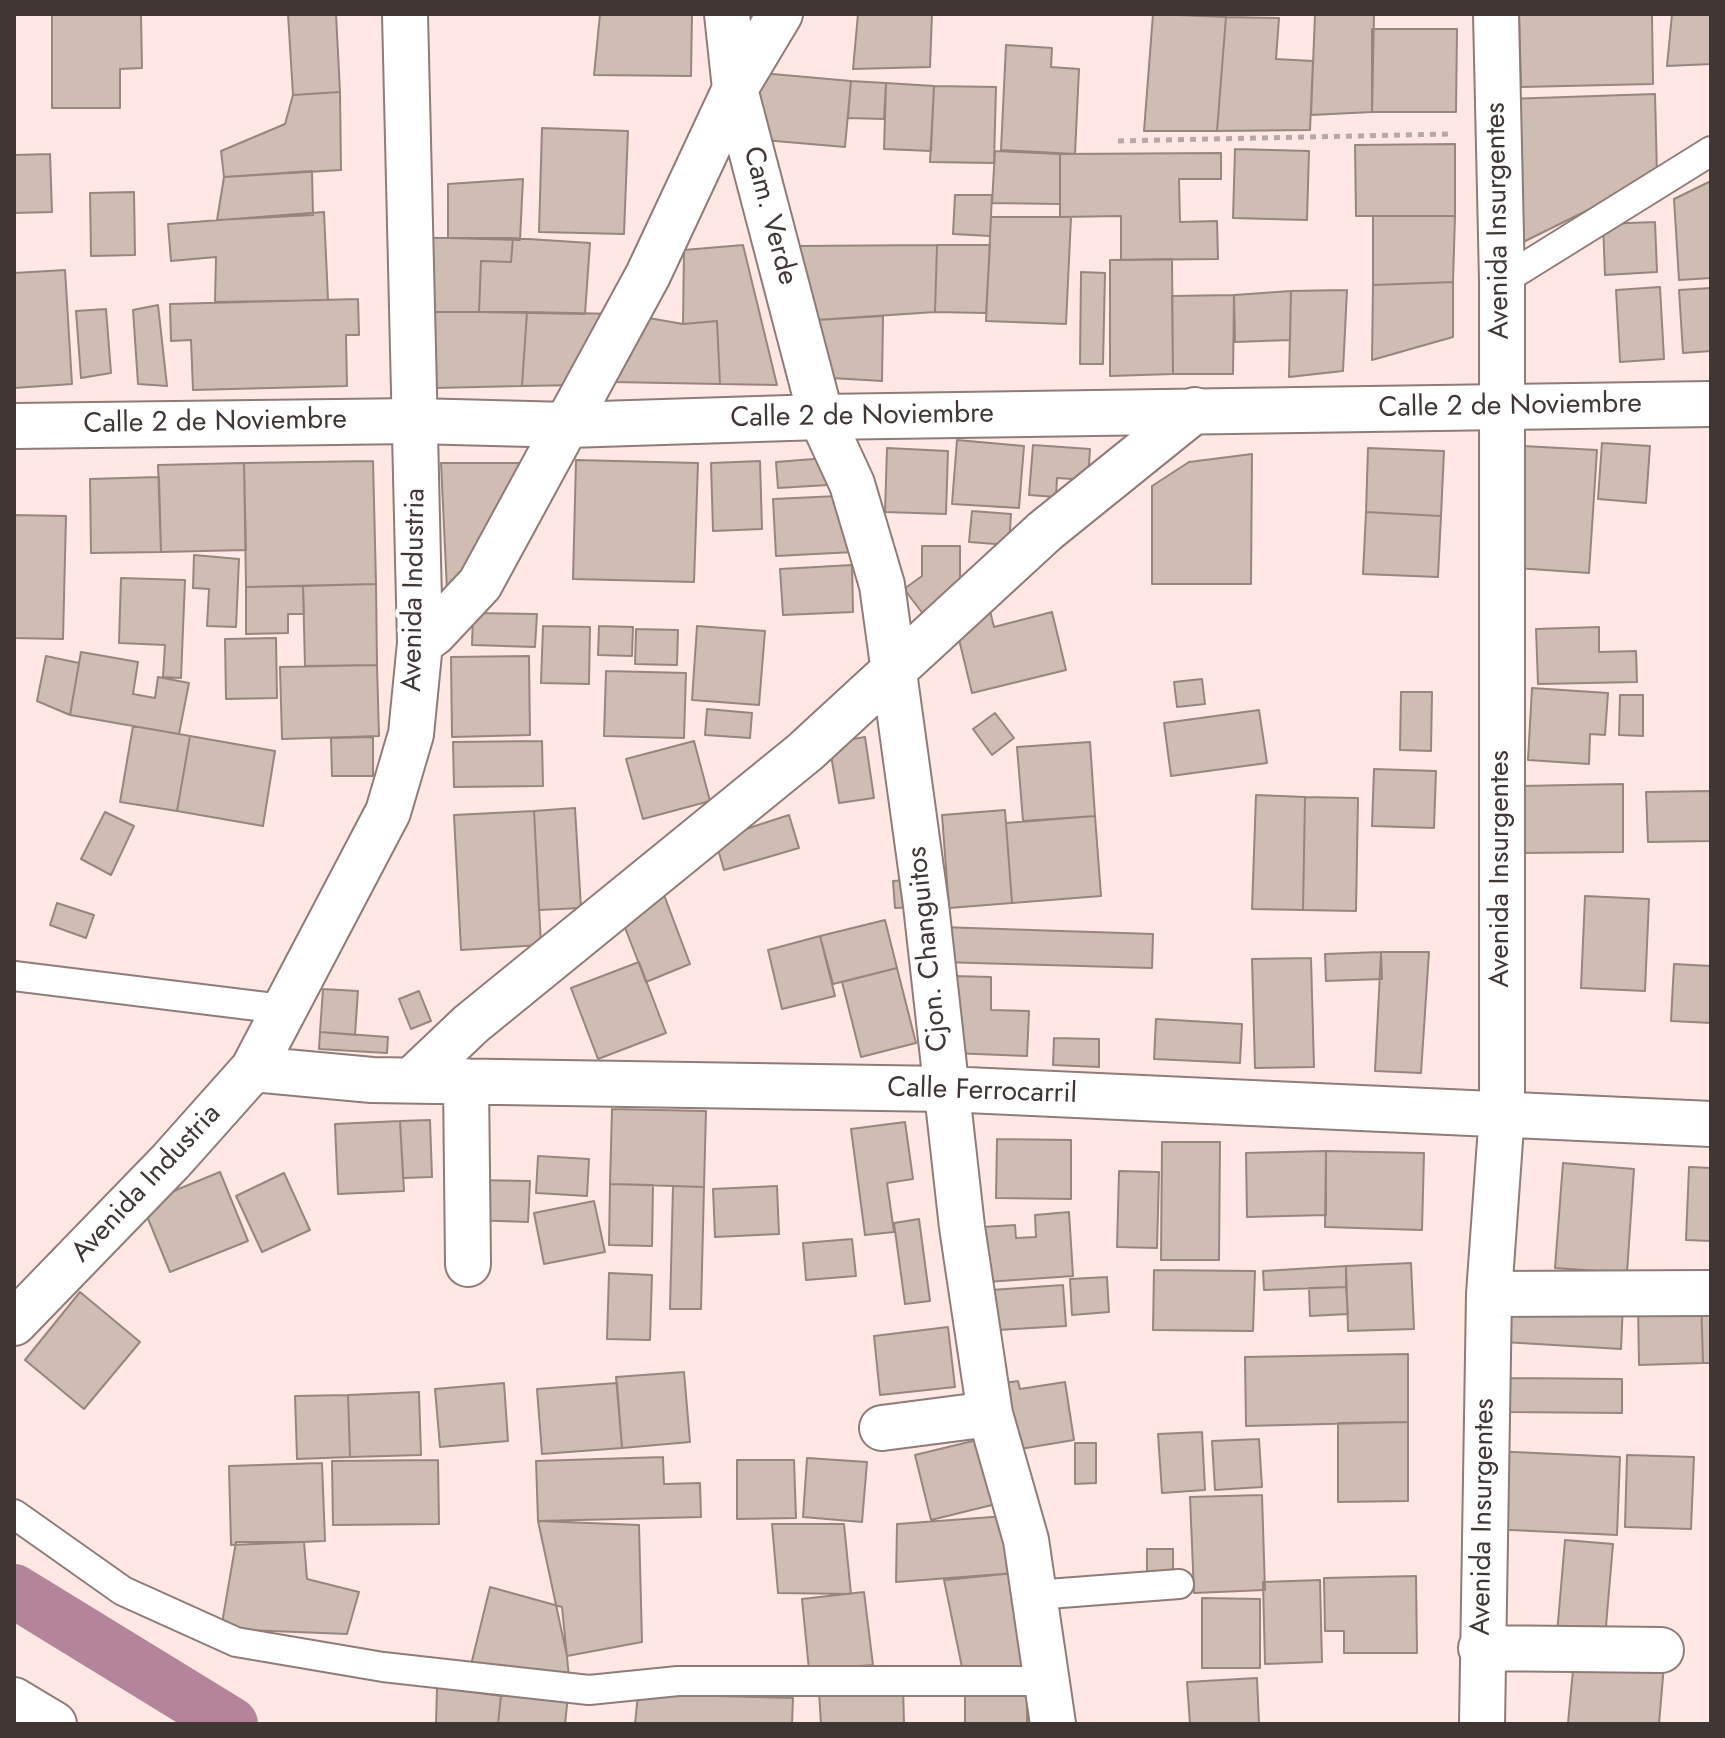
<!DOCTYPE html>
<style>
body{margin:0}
#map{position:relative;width:1725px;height:1738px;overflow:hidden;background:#ffe8e3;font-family:Jost,sans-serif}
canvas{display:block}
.frame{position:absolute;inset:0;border:16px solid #403735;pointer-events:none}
</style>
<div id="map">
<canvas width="1725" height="1738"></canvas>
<div class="frame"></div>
</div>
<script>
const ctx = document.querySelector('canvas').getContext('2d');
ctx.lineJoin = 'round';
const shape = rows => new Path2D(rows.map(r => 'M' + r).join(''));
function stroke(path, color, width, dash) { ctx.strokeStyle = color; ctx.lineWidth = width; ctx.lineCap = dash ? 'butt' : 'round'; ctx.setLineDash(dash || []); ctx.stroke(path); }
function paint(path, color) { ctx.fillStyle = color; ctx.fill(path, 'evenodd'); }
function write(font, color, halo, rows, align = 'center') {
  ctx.font = font + ' Jost,sans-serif'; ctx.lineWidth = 8; ctx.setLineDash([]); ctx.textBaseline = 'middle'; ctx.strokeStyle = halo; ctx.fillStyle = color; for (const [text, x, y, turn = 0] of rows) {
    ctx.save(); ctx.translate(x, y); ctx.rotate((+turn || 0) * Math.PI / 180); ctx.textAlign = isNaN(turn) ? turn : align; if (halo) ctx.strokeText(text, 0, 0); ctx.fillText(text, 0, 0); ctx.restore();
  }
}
stroke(shape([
 [14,1591,231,1724]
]), '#b3849a', 54);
const building = shape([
 [52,14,141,15,142,68,120,69,120,108,52,108,52,14],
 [288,14,336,14,340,92,293,95,288,14],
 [600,14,692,14,691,76,594,75,600,14],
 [858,14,932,14,930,67,853,69,858,14],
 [1153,14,1226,17,1217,131,1144,131,1153,14],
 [1315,14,1374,14,1372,112,1311,115,1315,14],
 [1519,14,1652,14,1653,84,1521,87,1519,14],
 [1672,14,1711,14,1711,64,1667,66,1672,14],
 [1226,17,1279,18,1276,59,1313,61,1310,130,1217,131,1226,17],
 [1372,29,1457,29,1456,112,1372,112,1372,29],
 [1006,45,1052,48,1051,67,1079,69,1075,154,1001,150,1006,45],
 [750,72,851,81,845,147,752,139,750,72],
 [851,81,886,83,884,119,848,118,851,81],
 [886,83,934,86,931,151,884,149,886,83],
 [934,86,996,87,994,163,930,162,934,86],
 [340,92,341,170,224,177,221,151,285,124,293,95,340,92],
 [1655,94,1657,176,1511,248,1507,99,1655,94],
 [542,128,628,131,624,234,539,232,542,128],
 [1455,144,1455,216,1356,216,1355,145,1455,144],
 [1235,149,1309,151,1307,220,1233,218,1235,149],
 [995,151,1060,154,1060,204,992,203,995,151],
 [1221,153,1221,179,1179,179,1180,222,1217,221,1218,259,1121,260,1121,216,1060,217,1060,154,1221,153],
 [50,154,52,212,14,213,14,155,50,154],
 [312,171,313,215,217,220,224,177,312,171],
 [523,179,520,240,448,238,448,184,523,179],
 [1711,181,1711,278,1679,280,1674,199,1711,181],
 [134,192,135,255,91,256,90,193,134,192],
 [955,195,992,195,990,236,953,234,955,195],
 [324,212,328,300,215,302,216,257,171,261,168,224,324,212],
 [1373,216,1455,216,1453,282,1373,285,1373,216],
 [991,217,1071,217,1066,324,986,321,991,217],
 [1655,222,1657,272,1605,275,1603,224,1655,222],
 [430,238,513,238,511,262,481,261,479,312,433,312,430,238],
 [513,238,590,243,585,314,479,312,481,261,511,262,513,238],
 [743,245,777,385,720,384,717,321,683,324,684,250,743,245],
 [937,245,935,312,801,321,797,246,937,245],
 [937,245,990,245,986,313,935,312,937,245],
 [1172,259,1173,374,1110,376,1110,260,1172,259],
 [65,270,72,384,14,388,14,273,65,270],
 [1081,272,1105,273,1103,364,1080,364,1081,272],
 [1453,282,1453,337,1372,360,1373,285,1453,282],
 [1660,287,1664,359,1620,362,1616,290,1660,287],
 [1711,288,1711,351,1683,353,1679,290,1711,288],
 [1347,290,1343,371,1289,377,1291,291,1347,290],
 [1291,291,1290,340,1235,342,1234,295,1291,291],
 [1234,295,1233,374,1173,374,1172,296,1234,295],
 [358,299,359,335,346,335,347,386,193,390,191,340,171,341,170,304,358,299],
 [158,305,167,386,138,384,133,310,158,305],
 [106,309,111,373,81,378,76,311,106,309],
 [433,312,527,312,522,386,434,388,433,312],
 [527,312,616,314,582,385,522,386,527,312],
 [883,316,882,381,814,377,801,321,883,316],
 [643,317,683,324,717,321,720,384,612,382,643,317],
 [957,440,1024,446,1019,508,952,504,957,440],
 [1602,443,1650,446,1646,503,1598,499,1602,443],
 [1033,445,1090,449,1088,480,1057,478,1056,497,1029,495,1033,445],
 [1523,446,1597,450,1589,573,1516,568,1523,446],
 [887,448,948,451,946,514,885,512,887,448],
 [1368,448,1444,451,1441,516,1366,512,1368,448],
 [1252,454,1251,584,1152,584,1152,486,1189,462,1252,454],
 [826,458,828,485,778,488,776,462,826,458],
 [576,460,698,463,694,582,573,579,576,460],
 [373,461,376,584,246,587,244,463,373,461],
 [760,461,762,529,713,531,711,463,760,461],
 [244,463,246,550,161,552,158,465,244,463],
 [441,463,531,463,462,589,447,590,441,463],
 [159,477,161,552,91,553,90,479,159,477],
 [838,496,840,520,852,519,854,552,776,556,773,499,838,496],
 [972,511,1011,514,1009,545,969,542,972,511],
 [1366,512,1441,516,1438,577,1363,574,1366,512],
 [14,515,66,516,63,639,14,638,14,515],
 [922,546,960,546,960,591,927,619,904,589,922,576,922,546],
 [194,555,239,559,236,627,207,626,209,589,193,588,194,555],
 [852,565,853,612,783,615,780,569,852,565],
 [121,578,185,580,181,678,163,677,165,645,119,643,121,578],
 [376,584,377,665,305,666,303,586,376,584],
 [303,586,304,614,288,614,288,633,246,634,246,587,303,586],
 [987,599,994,627,1052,612,1066,670,972,693,956,627,987,599],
 [473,613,537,614,535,647,472,645,473,613],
 [543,626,590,627,589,684,541,683,543,626],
 [599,626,633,627,632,656,598,655,599,626],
 [697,626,765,631,759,705,692,700,697,626],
 [1599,627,1599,652,1636,651,1637,682,1538,684,1536,629,1599,627],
 [636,629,678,630,677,665,635,664,636,629],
 [276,638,277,698,226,699,225,639,276,638],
 [81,652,138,662,133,694,155,698,158,677,189,683,179,734,70,715,81,652],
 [46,656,79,663,70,715,37,701,46,656],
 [529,656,530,735,452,737,451,657,529,656],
 [377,665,379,736,282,739,280,667,377,665],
 [606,671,686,673,684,738,604,736,606,671],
 [1202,679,1205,704,1177,707,1174,682,1202,679],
 [1532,688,1608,693,1605,735,1590,734,1589,764,1528,760,1532,688],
 [1401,692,1432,692,1431,751,1400,750,1401,692],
 [1620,695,1643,695,1643,736,1619,735,1620,695],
 [707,709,752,713,750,738,705,735,707,709],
 [1259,710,1267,763,1171,776,1164,723,1259,710],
 [995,713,1014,738,992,755,973,729,995,713],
 [133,726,190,736,177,811,120,802,133,726],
 [190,736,275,751,263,826,177,811,190,736],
 [373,737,373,776,332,776,331,738,373,737],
 [865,737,874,798,839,803,829,743,865,737],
 [542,741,543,786,454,787,453,742,542,741],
 [694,741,710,801,643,819,626,759,694,741],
 [1090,742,1095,816,1023,821,1017,747,1090,742],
 [1374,769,1436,771,1434,828,1372,826,1374,769],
 [1623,784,1623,852,1521,853,1521,786,1623,784],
 [1711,791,1711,841,1648,842,1646,792,1711,791],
 [1256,795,1305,797,1303,910,1252,909,1256,795],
 [1305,797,1358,798,1356,911,1303,910,1305,797],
 [575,808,581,908,539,910,534,811,575,808],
 [1005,810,1012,903,949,908,942,815,1005,810],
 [534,811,541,945,461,950,454,815,534,811],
 [105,812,134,826,111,875,81,859,105,812],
 [789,815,799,848,724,870,715,839,789,815],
 [1095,816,1101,896,1012,903,1006,823,1095,816],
 [917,879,919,907,895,908,893,881,917,879],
 [664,895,690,964,646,982,619,912,664,895],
 [1585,896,1649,899,1645,991,1581,988,1585,896],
 [57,903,94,915,86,938,50,925,57,903],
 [885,920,897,968,833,984,820,936,885,920],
 [940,927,1153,934,1152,968,939,962,940,927],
 [820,936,835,996,782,1009,768,950,820,936],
 [1381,952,1382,979,1326,981,1325,954,1381,952],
 [1381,952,1429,952,1421,1073,1375,1071,1381,952],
 [1311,958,1314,1067,1255,1068,1252,959,1311,958],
 [639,962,666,1033,598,1059,571,988,639,962],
 [1674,964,1711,966,1711,1023,1671,1021,1674,964],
 [897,968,916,1043,861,1057,842,982,897,968],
 [953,976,991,977,991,1010,1029,1011,1027,1056,951,1053,953,976],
 [323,989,358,991,355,1035,320,1032,323,989],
 [419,991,431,1021,411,1029,399,999,419,991],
 [1156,1019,1242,1024,1240,1063,1154,1059,1156,1019],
 [320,1032,388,1037,387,1053,319,1049,320,1032],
 [1054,1038,1099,1039,1099,1067,1053,1065,1054,1038],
 [612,1109,706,1111,704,1187,610,1184,612,1109],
 [430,1120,432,1177,403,1178,400,1121,430,1120],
 [400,1121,404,1191,338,1194,335,1124,400,1121],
 [905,1122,913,1179,887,1183,894,1232,865,1235,851,1129,905,1122],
 [997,1139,1071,1140,1071,1199,996,1198,997,1139],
 [1162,1142,1220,1142,1219,1260,1161,1260,1162,1142],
 [1326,1151,1424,1153,1422,1230,1325,1227,1326,1151],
 [1326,1151,1326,1215,1247,1217,1246,1153,1326,1151],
 [538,1156,589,1159,587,1196,536,1193,538,1156],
 [1563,1163,1634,1169,1627,1273,1555,1268,1563,1163],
 [1689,1167,1711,1168,1711,1241,1686,1240,1689,1167],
 [1119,1171,1159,1172,1157,1248,1117,1247,1119,1171],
 [220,1172,248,1241,170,1272,142,1204,220,1172],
 [284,1173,310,1230,262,1252,236,1196,284,1173],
 [472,1180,530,1181,528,1222,471,1220,472,1180],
 [610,1184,653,1185,652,1246,609,1245,610,1184],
 [673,1186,704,1187,701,1309,670,1309,673,1186],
 [777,1186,779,1234,715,1237,713,1189,777,1186],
 [594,1201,605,1252,544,1264,534,1213,594,1201],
 [1069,1212,1073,1276,972,1283,966,1228,1015,1225,1016,1238,1036,1237,1035,1215,1069,1212],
 [919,1219,930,1301,905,1304,894,1223,919,1219],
 [852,1239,856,1276,806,1280,803,1243,852,1239],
 [1411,1263,1414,1329,1348,1331,1346,1266,1411,1263],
 [1346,1266,1346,1287,1264,1290,1263,1271,1346,1266],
 [1154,1270,1255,1271,1253,1331,1153,1330,1154,1270],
 [609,1273,652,1275,650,1340,607,1339,609,1273],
 [1107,1277,1109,1312,1072,1315,1070,1279,1107,1277],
 [1063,1285,1066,1326,980,1331,977,1291,1063,1285],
 [1346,1287,1348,1314,1310,1316,1309,1288,1346,1287],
 [80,1292,140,1342,84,1409,25,1360,80,1292],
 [1506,1297,1623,1303,1621,1349,1503,1342,1506,1297],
 [1701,1297,1703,1363,1639,1365,1638,1305,1701,1297],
 [1701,1297,1711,1297,1711,1363,1703,1363,1701,1297],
 [948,1327,955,1387,880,1395,874,1336,948,1327],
 [1408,1354,1408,1422,1246,1426,1245,1357,1408,1354],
 [684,1372,690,1442,622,1448,616,1377,684,1372],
 [1509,1378,1622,1379,1622,1413,1508,1412,1509,1378],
 [1018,1381,1020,1389,1065,1382,1074,1440,1008,1451,997,1384,1018,1381],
 [504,1383,508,1441,440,1447,435,1389,504,1383],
 [617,1383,622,1448,542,1454,537,1389,617,1383],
 [419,1392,421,1455,350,1457,348,1395,419,1392],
 [348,1395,350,1457,297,1459,295,1396,348,1395],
 [1408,1422,1408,1501,1338,1502,1338,1423,1408,1422],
 [1202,1432,1205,1490,1162,1493,1158,1434,1202,1432],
 [981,1439,996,1504,931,1520,915,1455,981,1439],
 [1259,1439,1262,1487,1215,1490,1212,1441,1259,1439],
 [1075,1443,1096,1443,1096,1483,1075,1484,1075,1443],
 [1493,1451,1620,1457,1617,1535,1489,1529,1493,1451],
 [1627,1455,1694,1457,1691,1529,1625,1527,1627,1455],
 [663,1457,664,1484,700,1483,701,1517,538,1521,536,1461,663,1457],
 [807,1458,867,1462,862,1522,803,1517,807,1458],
 [438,1460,439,1524,333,1525,332,1461,438,1460],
 [737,1460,794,1460,796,1518,737,1519,737,1460],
 [322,1463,325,1541,231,1545,229,1466,322,1463],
 [1262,1495,1265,1590,1194,1593,1190,1497,1262,1495],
 [1006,1516,1015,1573,896,1582,897,1524,1006,1516],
 [538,1521,639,1525,642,1642,567,1656,538,1521],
 [772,1524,844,1524,851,1594,778,1593,772,1524],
 [1565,1540,1613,1544,1605,1638,1557,1634,1565,1540],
 [236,1542,304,1542,307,1579,359,1592,347,1634,221,1629,236,1542],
 [1147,1549,1173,1549,1173,1574,1147,1574,1147,1549],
 [1015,1573,1034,1667,963,1672,944,1580,1015,1573],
 [1416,1576,1417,1653,1344,1653,1344,1631,1325,1631,1324,1578,1416,1576],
 [1320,1580,1322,1662,1265,1664,1263,1582,1320,1580],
 [490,1587,562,1607,569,1677,471,1665,490,1587],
 [864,1592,873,1665,809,1670,802,1599,864,1592],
 [1202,1598,1260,1599,1260,1668,1202,1668,1202,1598],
 [1574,1660,1664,1665,1659,1724,1568,1723,1574,1660],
 [1257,1678,1259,1724,1190,1724,1187,1682,1257,1678],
 [903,1686,904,1724,821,1724,819,1692,903,1686],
 [437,1687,501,1696,498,1724,436,1724,437,1687],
 [638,1694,793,1698,792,1724,635,1724,638,1694],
 [1027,1694,1027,1724,965,1724,965,1696,1027,1694],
 [501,1696,568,1696,565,1724,498,1724,501,1696]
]);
paint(building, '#cfbcb2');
stroke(building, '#97867c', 2);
const service = shape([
 [1502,281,1711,151],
 [14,976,282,1009],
 [14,1514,123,1591,236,1642,383,1667,589,1690,678,1681,1047,1681],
 [1035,1595,1179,1584]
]);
const minor = shape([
 [727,14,735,89,821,417,852,484,882,585,926,905,962,1227,990,1414,1026,1540,1053,1724],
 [420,643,434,633,480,584,648,275,735,89,780,14],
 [253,1069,372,1080,945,1089,1711,1124],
 [412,1080,471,1024,805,752,1045,531,1195,410],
 [466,1081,468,1264],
 [1489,1294,1711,1293],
 [14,1323,171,1161,253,1069,388,812,411,734,420,643,405,14],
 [882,1428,990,1414],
 [1481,1648,1661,1650],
 [1482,1724,1489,1294,1502,1113,1502,281,1496,14]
]);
const tertiary = shape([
 [14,426,415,421,568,425,821,417,1711,404],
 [14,1700,54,1724]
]);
stroke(service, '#8f7b77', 32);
stroke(minor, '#8f7b77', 48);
stroke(tertiary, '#8f7b77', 48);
stroke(shape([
 [1118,141,1449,134]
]), '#b9a7a3', 5, [6, 6]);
stroke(service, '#fff', 28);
stroke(minor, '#fff', 44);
stroke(tertiary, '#fff', 44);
write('28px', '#403735', '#fff', [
 ["Cam. Verde",769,216,75],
 ["Avenida Insurgentes",1499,221,-91],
 ["Calle 2 de Noviembre",1510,407,-1],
 ["Calle 2 de Noviembre",862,417,-1],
 ["Calle 2 de Noviembre",215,423,-1],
 ["Avenida Industria",415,590,-89],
 ["Avenida Insurgentes",1501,869,-90],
 ["Cjon. Changuitos",929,949,-96],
 ["Calle Ferrocarril",982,1092,2],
 ["Avenida Industria",147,1184,-47],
 ["Avenida Insurgentes",1484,1517,-89]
]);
</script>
